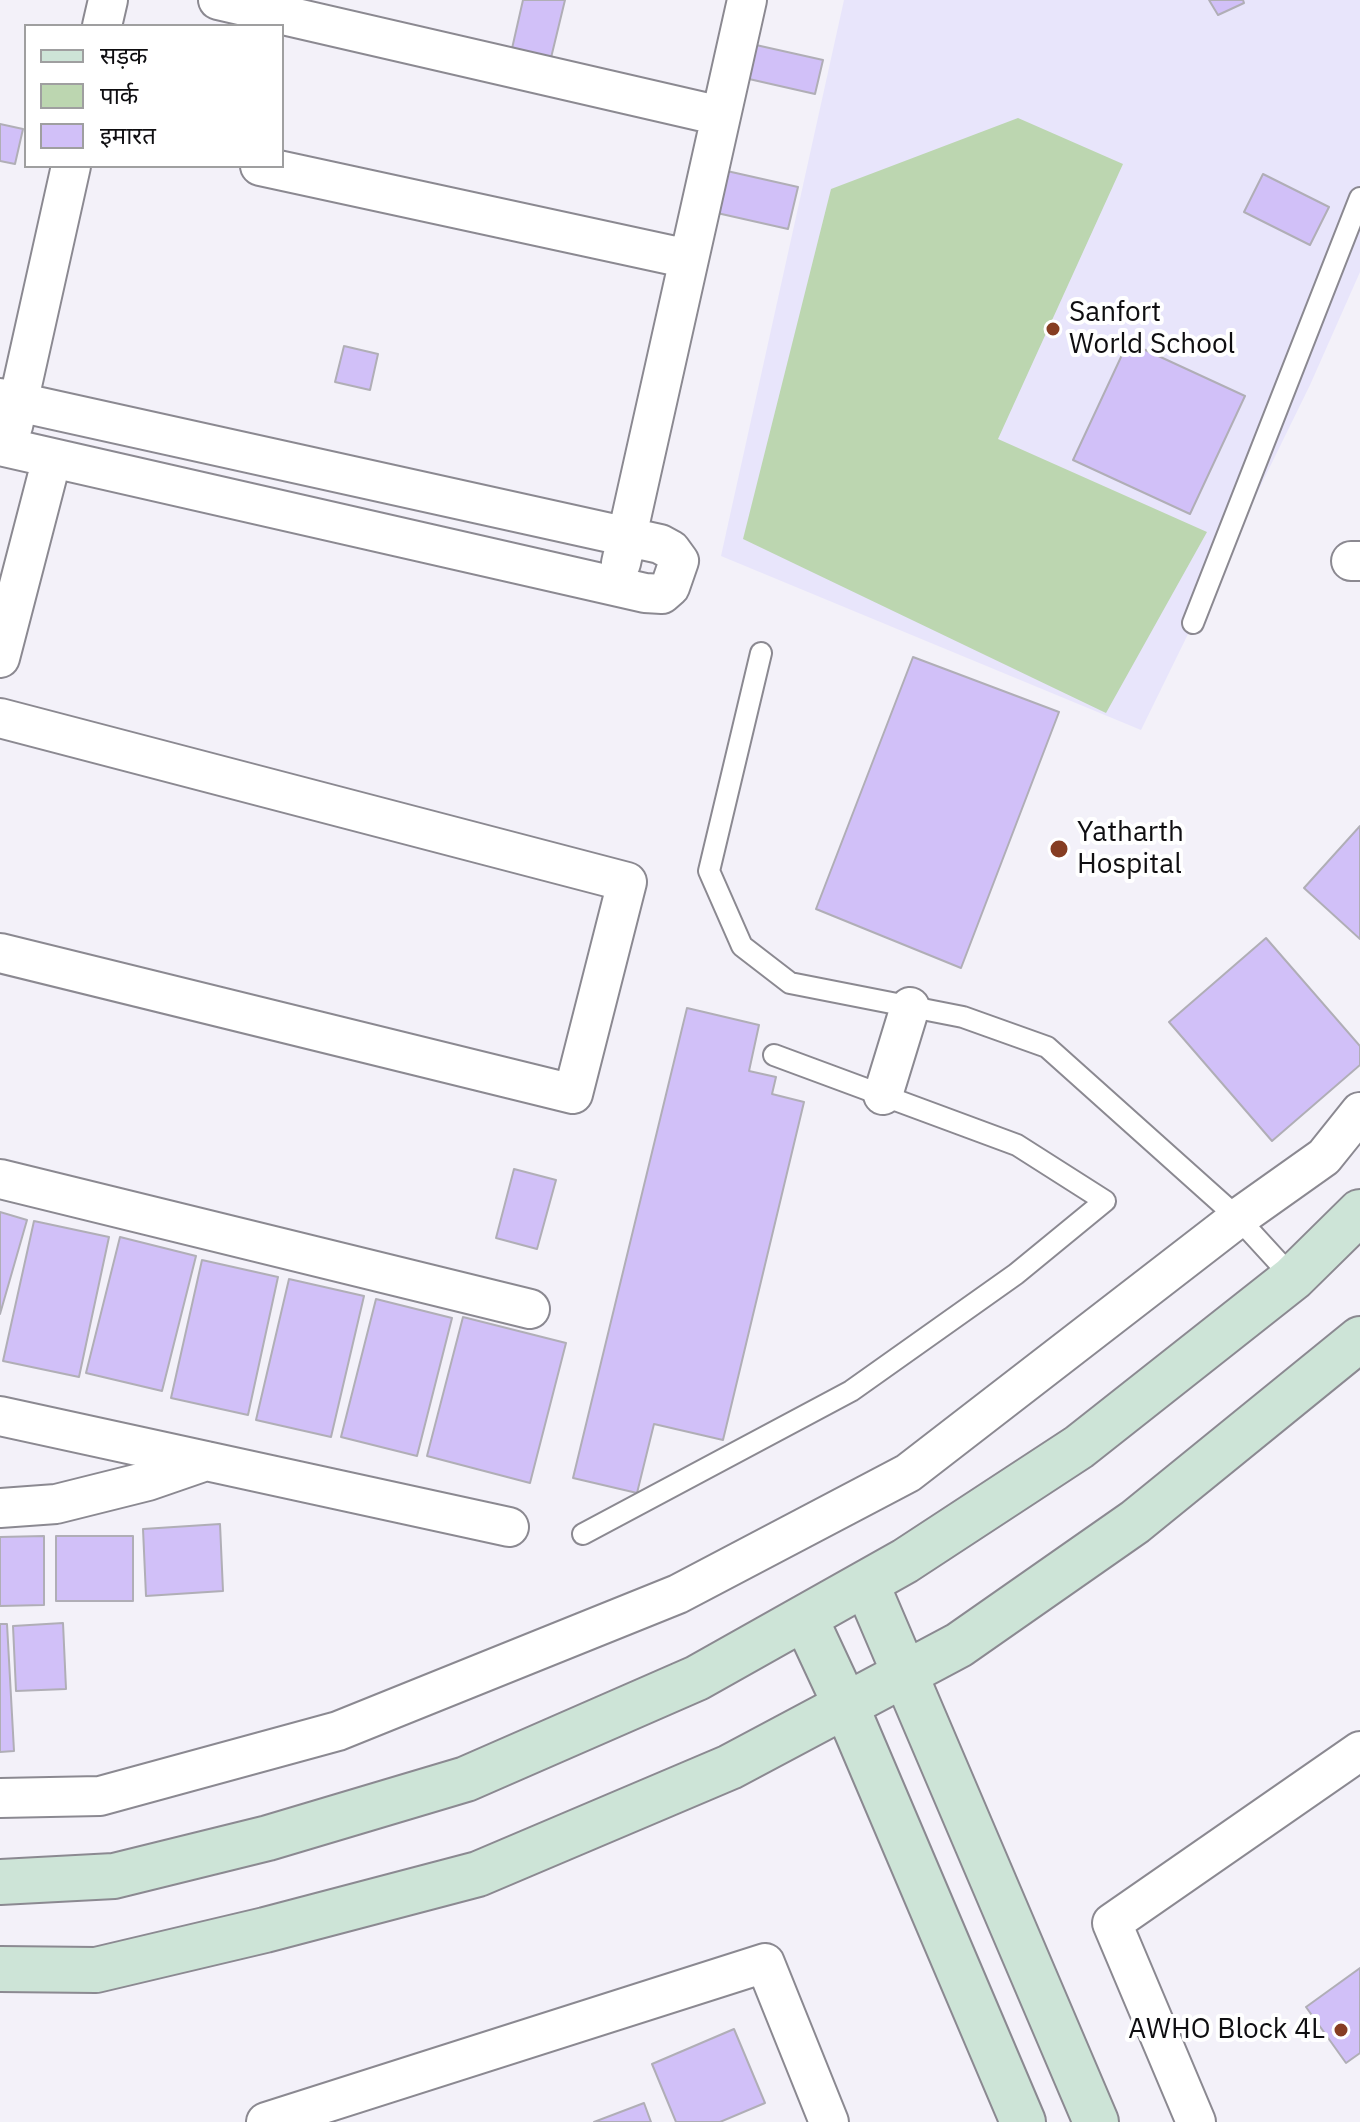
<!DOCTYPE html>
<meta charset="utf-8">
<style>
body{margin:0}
#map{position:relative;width:1360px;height:2122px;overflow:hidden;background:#f3f1f9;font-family:"IBM Plex Sans","Noto Sans Devanagari",sans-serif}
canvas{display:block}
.legend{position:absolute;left:24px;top:24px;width:260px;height:144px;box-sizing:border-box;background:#fff;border:2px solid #9f9fa0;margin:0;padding:10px 14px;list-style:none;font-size:24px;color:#0f0e11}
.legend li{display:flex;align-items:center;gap:16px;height:40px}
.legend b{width:40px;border:2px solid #9f9fa0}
</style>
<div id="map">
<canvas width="1360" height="2122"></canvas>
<ul class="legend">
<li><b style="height:10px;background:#cde4d7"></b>सड़क</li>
<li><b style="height:22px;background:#bcd6b0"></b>पार्क</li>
<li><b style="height:22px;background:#d1c0f8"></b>इमारत</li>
</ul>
</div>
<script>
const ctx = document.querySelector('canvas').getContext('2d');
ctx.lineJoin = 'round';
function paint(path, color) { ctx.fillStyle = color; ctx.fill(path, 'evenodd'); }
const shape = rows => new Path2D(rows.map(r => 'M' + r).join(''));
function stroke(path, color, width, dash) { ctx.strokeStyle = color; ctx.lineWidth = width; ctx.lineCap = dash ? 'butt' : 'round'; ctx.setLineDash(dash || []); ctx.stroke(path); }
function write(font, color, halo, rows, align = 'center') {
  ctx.font = font + ' "IBM Plex Sans",sans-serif'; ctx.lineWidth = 8; ctx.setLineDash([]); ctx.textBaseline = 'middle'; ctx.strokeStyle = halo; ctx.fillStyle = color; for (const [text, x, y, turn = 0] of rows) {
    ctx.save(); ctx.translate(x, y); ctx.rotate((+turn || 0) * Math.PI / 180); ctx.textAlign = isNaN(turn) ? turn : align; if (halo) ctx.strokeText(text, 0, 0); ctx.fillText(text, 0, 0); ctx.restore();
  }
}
paint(shape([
 [844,0,1360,0,1360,272,1310,385,1141,730,721,556]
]), '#e8e5fb');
paint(shape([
 [1018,118,1123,164,998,439,1207,532,1106,713,743,539,831,189]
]), '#bcd6b0');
const building = shape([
 [523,0,565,0,550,62,511,53,523,0],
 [1209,0,1243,0,1244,3,1218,15,1209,0],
 [756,45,823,60,815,94,749,79,756,45],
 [0,124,23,129,15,164,0,161,0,124],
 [727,171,798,187,788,229,717,213,727,171],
 [1263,174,1329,207,1310,245,1244,212,1263,174],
 [1128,342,1245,396,1190,514,1073,460,1128,342],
 [344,346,378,354,370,390,335,382,344,346],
 [913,657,1059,712,961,968,816,909,913,657],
 [1360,826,1360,939,1304,888,1360,826],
 [1266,938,1360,1046,1360,1065,1272,1141,1169,1022,1266,938],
 [687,1008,759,1025,749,1071,776,1077,772,1094,804,1102,723,1440,654,1424,637,1493,573,1478,687,1008],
 [514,1169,556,1180,537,1249,496,1238,514,1169],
 [0,1212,27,1220,0,1314,0,1212],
 [34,1221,109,1237,79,1377,3,1361,34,1221],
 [120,1237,196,1256,162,1391,86,1373,120,1237],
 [202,1260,278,1277,248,1415,171,1398,202,1260],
 [289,1279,364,1296,331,1437,256,1420,289,1279],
 [376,1299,452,1318,417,1456,341,1437,376,1299],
 [463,1317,566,1343,530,1483,427,1456,463,1317],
 [220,1524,223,1591,146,1596,143,1529,220,1524],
 [44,1536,44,1605,0,1606,0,1537,44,1536],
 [56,1536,133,1536,133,1601,56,1601,56,1536],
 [63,1623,66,1689,16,1691,13,1626,63,1623],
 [0,1624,7,1624,14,1751,0,1752,0,1624],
 [1360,1968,1360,2053,1346,2063,1306,2007,1360,1968],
 [734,2029,765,2103,720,2122,676,2122,652,2064,734,2029],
 [644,2103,651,2122,594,2122,644,2103]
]);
paint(building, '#d1c0f8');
stroke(building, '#b0aeb6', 2);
const lane = shape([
 [1193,623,1360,198],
 [761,653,709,871,742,946,790,983,963,1017,1047,1047,1238,1218,1293,1278],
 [583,1534,851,1391,1016,1274,1105,1201,1017,1145,774,1055]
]);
const street = shape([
 [218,0,721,116],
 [102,26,108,0],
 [260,166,689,259],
 [0,398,660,544,671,550,679,561,670,587,662,594,645,593,0,446],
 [13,426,71,166],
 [1351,561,1360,561],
 [621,563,747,0],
 [0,658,52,458],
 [0,718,627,882,573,1094,0,953],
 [883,1095,910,1007],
 [0,1179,530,1309],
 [0,1416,509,1527],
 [0,1508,56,1504,148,1481,206,1461],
 [0,1798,100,1796,338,1731,678,1594,908,1473,1238,1218,1324,1157,1360,1112],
 [266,2122,765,1963,829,2122],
 [1196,2122,1112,1923,1360,1751]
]);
const secondary = shape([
 [866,1583,1096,2122],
 [805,1618,846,1706,1023,2122],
 [0,1882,114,1876,268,1838,466,1779,697,1678,905,1561,1079,1447,1293,1278,1360,1212],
 [0,1969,96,1970,265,1930,478,1874,730,1767,959,1645,1135,1522,1360,1339]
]);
stroke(lane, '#8b8991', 24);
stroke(street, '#8b8991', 42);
stroke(secondary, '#8b8991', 48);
stroke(lane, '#fff', 20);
stroke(street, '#fff', 38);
stroke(secondary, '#cde4d7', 44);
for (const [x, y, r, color] of [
 [1053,329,8,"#863d22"],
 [1059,849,10,"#863d22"],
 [1341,2030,8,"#863d22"]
]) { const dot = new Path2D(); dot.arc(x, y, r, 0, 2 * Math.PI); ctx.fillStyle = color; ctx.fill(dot); stroke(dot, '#fff', 3); }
write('28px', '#0f0e11', '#fff', [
 ["Sanfort",1069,313],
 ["World School",1069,345],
 ["Yatharth",1077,833],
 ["Hospital",1077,865],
 ["AWHO Block 4L",1325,2030,"right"]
], 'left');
</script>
